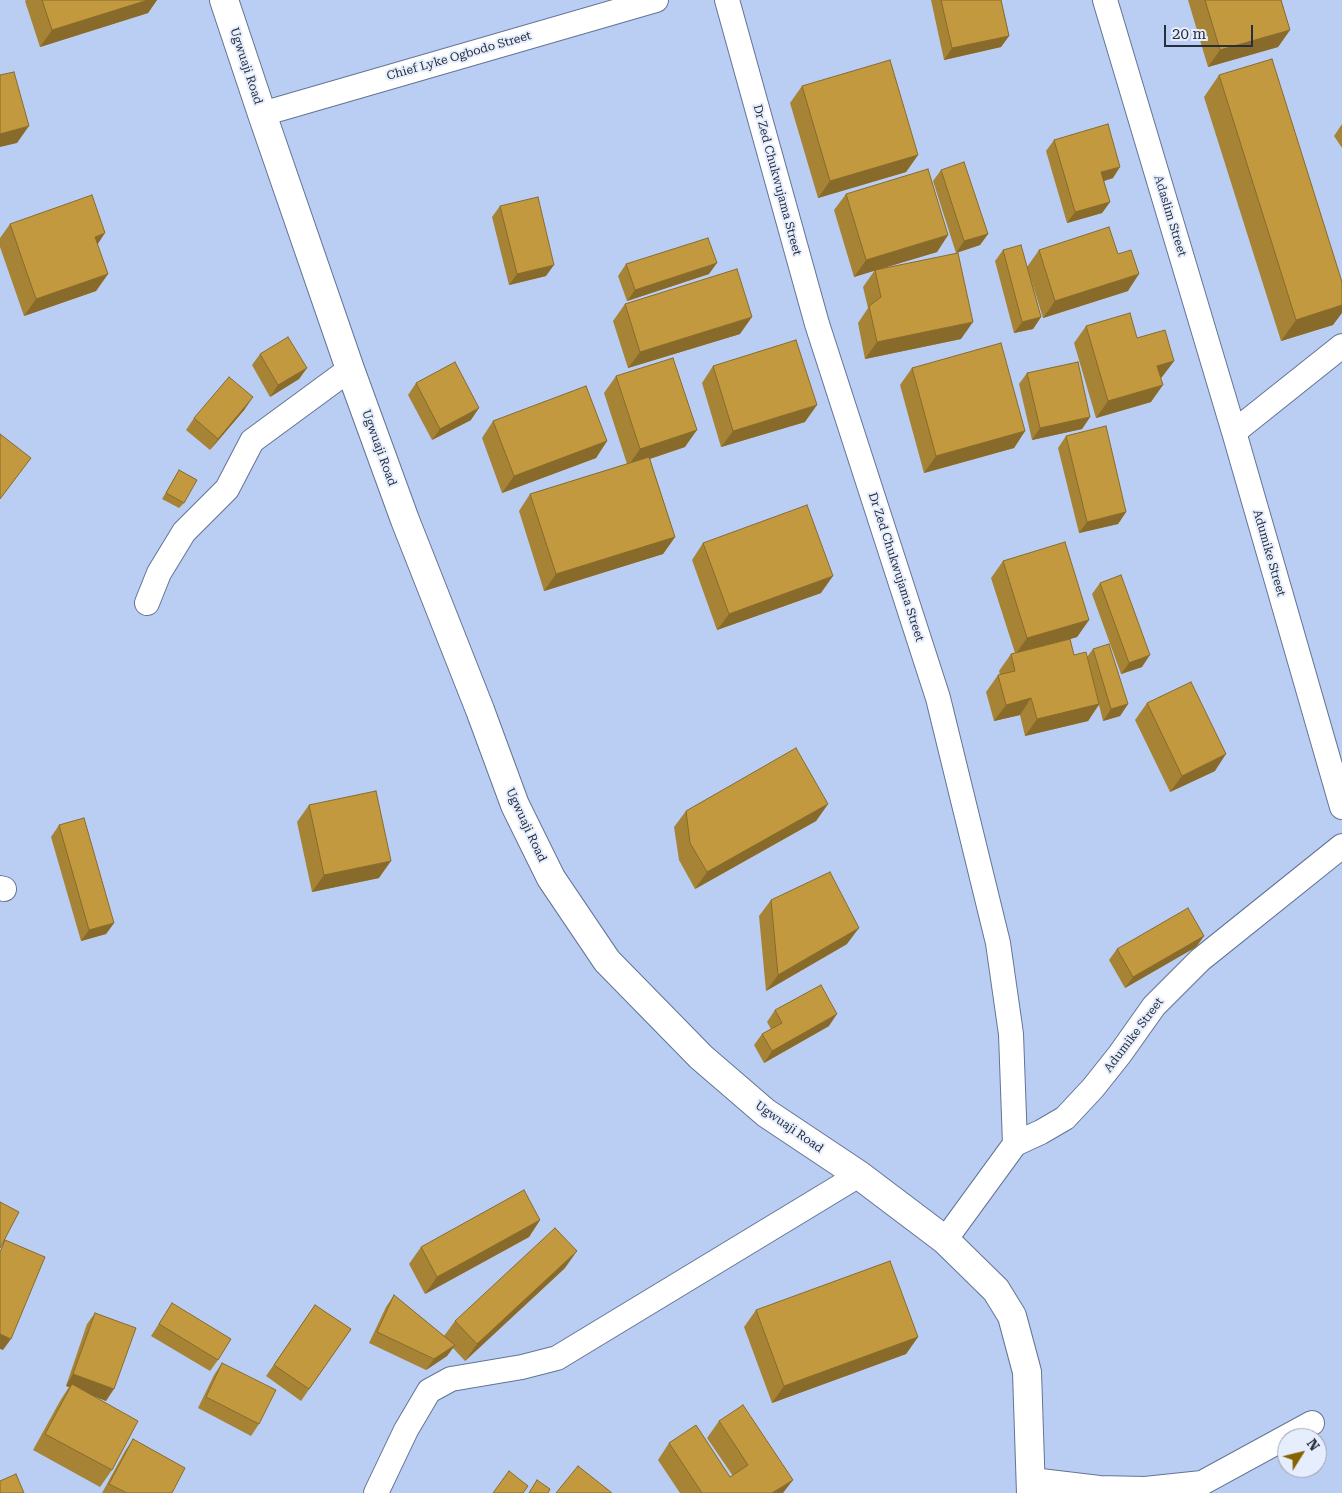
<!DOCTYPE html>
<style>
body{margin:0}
#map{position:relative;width:1342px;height:1493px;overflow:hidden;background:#bacdf3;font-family:"Roboto Serif",serif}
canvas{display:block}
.north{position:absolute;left:1277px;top:1428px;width:50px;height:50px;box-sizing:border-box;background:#e6eefd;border:1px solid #9aa1b0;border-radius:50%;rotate:54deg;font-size:14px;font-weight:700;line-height:20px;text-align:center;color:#272e3d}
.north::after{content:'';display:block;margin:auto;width:18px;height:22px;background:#876400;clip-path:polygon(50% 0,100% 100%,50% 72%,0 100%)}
.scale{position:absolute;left:1164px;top:25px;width:89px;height:22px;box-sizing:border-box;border:2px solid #272e3d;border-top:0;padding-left:6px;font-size:15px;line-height:18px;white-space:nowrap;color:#272e3d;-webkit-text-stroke:4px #e6eefd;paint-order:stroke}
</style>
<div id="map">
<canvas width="1342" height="1493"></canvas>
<div class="north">N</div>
<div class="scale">20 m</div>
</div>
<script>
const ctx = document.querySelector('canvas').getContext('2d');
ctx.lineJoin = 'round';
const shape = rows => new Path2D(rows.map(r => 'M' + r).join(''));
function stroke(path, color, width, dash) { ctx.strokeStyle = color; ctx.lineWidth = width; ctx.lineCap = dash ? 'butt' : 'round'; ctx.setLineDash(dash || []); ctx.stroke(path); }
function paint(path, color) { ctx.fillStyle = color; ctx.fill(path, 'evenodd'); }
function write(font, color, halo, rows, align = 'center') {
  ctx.font = font + ' "Roboto Serif",serif'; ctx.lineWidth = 4; ctx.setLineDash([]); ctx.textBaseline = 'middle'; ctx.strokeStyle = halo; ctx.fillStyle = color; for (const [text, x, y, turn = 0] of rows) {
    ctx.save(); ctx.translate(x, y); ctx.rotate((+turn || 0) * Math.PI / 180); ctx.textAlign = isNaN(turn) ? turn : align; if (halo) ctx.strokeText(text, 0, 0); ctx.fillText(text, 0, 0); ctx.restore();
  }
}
const street = shape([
 [727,0,817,324,938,698,998,943,1011,1034,1015,1144],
 [1105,0,1234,432],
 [262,114,656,0],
 [1342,346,1234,432,1342,807],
 [147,603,159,573,184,532,227,489,252,441,350,369],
 [0,888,4,889],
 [945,1240,1015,1144,1041,1132,1065,1118,1093,1088,1120,1054,1154,1006,1200,960,1342,846],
 [1032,1480,1099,1488,1145,1489,1202,1483,1312,1423],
 [376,1493,406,1430,429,1391,451,1379,522,1367,557,1358,859,1175]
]);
const secondary = shape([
 [224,0,262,114,350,369,405,520,480,710,515,805,551,878,607,961,701,1057,766,1113,859,1175,945,1240,996,1290,1012,1316,1027,1372,1031,1493]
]);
stroke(street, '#637496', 26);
stroke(secondary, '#637496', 30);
stroke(street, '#fff', 24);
stroke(secondary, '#fff', 28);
paint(shape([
 [26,0,157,0,148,13,40,47,25,1],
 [931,0,1001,0,1009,36,1001,47,944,60],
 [1188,0,1281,0,1290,30,1278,47,1208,67],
 [1219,75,1333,325,1281,341,1204,97],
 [802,86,918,155,906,172,818,198,790,103],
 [1342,124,1342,148,1334,136],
 [1054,140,1113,178,1104,181,1110,202,1102,213,1067,223,1046,151],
 [941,170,988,234,980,245,956,253,933,181],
 [846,194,948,235,937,252,876,270,961,339,865,359,858,323,868,308,863,287,875,270,854,277,834,210],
 [500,206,546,276,509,285,492,217],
 [10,224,97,244,108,274,96,291,24,316,0,247,0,238],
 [1003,250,1027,267,1039,250,1128,291,1043,318,1030,276,1041,317,1033,329,1014,333,995,261],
 [626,264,709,274,627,301,618,276],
 [625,304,740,334,628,368,613,321],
 [1086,326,1137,338,1174,361,1161,378,1151,402,1096,418,1074,343],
 [260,354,307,368,299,379,270,397,252,365],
 [713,366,805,422,721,447,702,383],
 [912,368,1025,431,1014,448,924,473,900,385],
 [1027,373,1090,417,1082,429,1032,440,1019,384],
 [616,376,685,447,650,459,675,537,663,554,544,591,519,511,530,494,627,464,604,393],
 [416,383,471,420,432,440,408,395],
 [245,409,210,450,186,430,194,418],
 [493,421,607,441,596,458,502,493,482,438],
 [1066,436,1126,512,1118,524,1079,533,1058,448],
 [179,470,184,503,179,508,162,499],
 [703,543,821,593,717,630,692,560],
 [1003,561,1089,620,1077,637,1070,639,1074,655,1087,657,1093,649,1128,704,1120,716,1103,721,1099,705,1088,721,1025,736,1020,715,994,721,986,692,998,675,1000,675,999,671,1011,654,1015,653,991,578],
 [1100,583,1142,667,1121,674,1092,594],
 [1147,703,1215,771,1170,792,1135,720],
 [828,804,816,821,695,889,679,860,674,827,686,811],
 [309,805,379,878,312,892,297,822],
 [59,825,114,923,106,934,81,941,51,837],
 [771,900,847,944,766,991,759,916],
 [1204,936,1196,947,1125,988,1109,960,1117,949],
 [775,1010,829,1026,764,1063,754,1045,762,1034,771,1029,767,1022],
 [540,1220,529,1237,425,1294,409,1264,421,1247],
 [565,1268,465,1361,453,1348,447,1356,426,1370,369,1343,386,1307,394,1295,444,1336,455,1321],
 [172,1303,218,1360,210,1371,151,1336],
 [315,1305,351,1329,301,1401,266,1376],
 [756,1310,918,1337,906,1354,772,1403,744,1327],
 [95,1313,106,1401,94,1396,112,1470,100,1487,33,1450,60,1401,69,1387,66,1386,87,1324],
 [222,1363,259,1424,251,1436,198,1408,214,1375],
 [719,1421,783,1493,680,1493,658,1460,669,1443,730,1477,733,1476,707,1438],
 [133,1439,172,1493,102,1493,125,1451]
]), '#a78435');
paint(shape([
 [148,0,157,0,148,13,40,47,52,30],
 [1290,30,1278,47,1208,67,1220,50],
 [1009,36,1001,47,944,60,952,48],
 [29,126,17,143,0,147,0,134],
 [918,155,906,172,818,198,830,181],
 [1120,167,1113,178,1094,184,1101,172],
 [1110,202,1102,213,1067,223,1075,212],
 [105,233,94,250,95,237],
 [988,234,980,245,956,253,964,241],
 [948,235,937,252,854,277,866,260],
 [717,263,709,274,627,301,635,290],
 [554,265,546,276,509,285,517,274],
 [108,274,96,291,24,316,36,299],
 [1139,274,1128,291,1043,318,1055,301],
 [1342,305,1342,313,1333,325,1281,341,1296,320],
 [752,317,740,334,628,368,640,352],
 [1041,317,1033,329,1014,333,1022,322],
 [973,322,961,339,865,359,877,342],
 [1174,361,1162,377,1146,383,1157,366],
 [307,368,299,379,270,397,278,385],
 [1163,385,1151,402,1096,418,1108,401],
 [253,397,245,409,210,450,218,439],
 [817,405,805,422,721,447,733,431],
 [479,408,471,420,432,440,440,429],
 [1090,417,1082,429,1032,440,1040,428],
 [697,430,685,447,628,466,640,449],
 [1025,431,1014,448,924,473,936,456],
 [607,441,596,458,502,493,514,476],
 [1126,512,1118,524,1079,533,1087,522],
 [675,537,663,554,544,591,556,574],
 [833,576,821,593,717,630,729,614],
 [1089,620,1077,637,1015,655,1027,638],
 [1150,655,1142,667,1121,674,1129,663],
 [1031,698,1020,715,994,721,1006,705],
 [1099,704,1088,721,1025,736,1037,719],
 [1128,704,1120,716,1103,721,1111,709],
 [1226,754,1215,771,1170,792,1182,776],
 [828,804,816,821,695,889,707,872],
 [391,861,379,878,312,892,324,875],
 [114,923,106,934,81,941,89,930],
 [859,928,847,944,766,991,778,975],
 [1204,936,1196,947,1125,988,1133,977],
 [837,1014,829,1026,764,1063,772,1051],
 [540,1220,529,1237,425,1294,437,1277],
 [577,1251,565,1268,465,1361,477,1344],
 [0,1334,11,1339,3,1350,0,1349],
 [918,1337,906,1354,772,1403,784,1386],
 [455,1345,447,1356,426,1370,434,1359],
 [73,1374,114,1389,106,1401,70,1387,72,1384,69,1387,66,1386],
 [793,1480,783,1493,772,1493]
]), '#886b2b');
const building = shape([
 [42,0,148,0,52,30,42,0],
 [941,0,1001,0,1009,36,952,48,941,0],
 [1205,0,1281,0,1290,30,1220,50,1205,0],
 [1272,59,1342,282,1342,305,1296,320,1219,75,1272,59],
 [890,60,918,155,830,181,802,86,890,60],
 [14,72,29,126,0,134,0,75,14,72],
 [1108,124,1120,167,1101,172,1110,202,1075,212,1054,140,1108,124],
 [964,162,988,234,964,241,941,170,964,162],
 [928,169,948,235,866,260,846,194,928,169],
 [92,195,105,233,95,237,108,274,36,299,10,224,92,195],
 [538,197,554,265,517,274,500,206,538,197],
 [1109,227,1118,254,1131,250,1139,274,1055,301,1039,250,1109,227],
 [708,238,717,263,635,290,626,264,708,238],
 [1021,245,1041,317,1022,322,1003,250,1021,245],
 [958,253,973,322,877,342,869,306,881,297,875,270,958,253],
 [737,269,752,317,640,352,625,304,737,269],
 [1130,313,1137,338,1165,330,1174,361,1157,366,1163,385,1108,401,1086,326,1130,313],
 [288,337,307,368,278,385,260,354,288,337],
 [796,340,817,405,733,431,713,366,796,340],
 [1001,343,1025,431,936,456,912,368,1001,343],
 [673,358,697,430,640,449,616,376,673,358],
 [455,362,479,408,440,429,416,383,455,362],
 [1078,362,1090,417,1040,428,1027,373,1078,362],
 [229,377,253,397,218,439,194,418,229,377],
 [586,386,607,441,514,476,493,421,586,386],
 [1106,426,1126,512,1087,522,1066,436,1106,426],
 [0,434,31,458,0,499,0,434],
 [649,457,675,537,556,574,530,494,649,457],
 [179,470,197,480,184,503,166,493,179,470],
 [807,505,833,576,729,614,703,543,807,505],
 [1065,542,1089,620,1027,638,1003,561,1065,542],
 [1121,575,1150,655,1129,663,1100,583,1121,575],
 [1070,639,1074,655,1086,652,1099,704,1037,719,1031,698,1006,705,998,675,1015,671,1011,654,1070,639],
 [1109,644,1128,704,1111,709,1093,649,1109,644],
 [1191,682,1226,754,1182,776,1147,703,1191,682],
 [796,748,828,804,707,872,690,843,686,811,796,748],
 [376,791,391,861,324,875,309,805,376,791],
 [84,818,114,923,89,930,59,825,84,818],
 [830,872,859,928,778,975,771,900,830,872],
 [1188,908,1204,936,1133,977,1117,949,1188,908],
 [821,985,837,1014,772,1051,762,1034,782,1023,775,1010,821,985],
 [524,1190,540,1220,437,1277,421,1247,524,1190],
 [0,1202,19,1212,0,1248,0,1202],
 [555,1228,577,1251,477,1344,455,1321,555,1228],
 [5,1240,45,1257,11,1339,0,1334,0,1252,5,1240],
 [890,1261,918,1337,784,1386,756,1310,890,1261],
 [394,1295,455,1345,434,1359,377,1332,394,1295],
 [172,1303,231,1339,218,1360,159,1324,172,1303],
 [315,1305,351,1329,309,1389,274,1365,315,1305],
 [95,1313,136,1328,114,1389,73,1374,95,1313],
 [222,1363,276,1390,259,1424,206,1397,222,1363],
 [72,1384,138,1421,112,1470,45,1434,72,1384],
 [743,1405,793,1480,772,1493,702,1493,669,1443,696,1425,730,1477,748,1465,719,1421,743,1405],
 [133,1439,185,1468,172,1493,127,1493,109,1484,133,1439],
 [578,1466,612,1493,556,1493,578,1466],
 [509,1471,528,1486,523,1493,493,1493,509,1471],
 [16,1474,24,1493,0,1493,0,1481,16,1474],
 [537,1480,550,1489,548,1493,529,1493,537,1480]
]);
paint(building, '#c2993e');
stroke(building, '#886b2b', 1);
write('12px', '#272e3d', '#e6eefd', [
 ["Chief Lyke Ogbodo Street",459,56,-16],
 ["Ugwuaji Road",246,66,72],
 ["Dr Zed Chukwujama Street",777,180,75],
 ["Adaslim Street",1170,216,73],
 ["Ugwuaji Road",379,448,70],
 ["Adumike Street",1269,553,74],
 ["Dr Zed Chukwujama Street",896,567,72],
 ["Ugwuaji Road",526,825,65],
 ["Adumike Street",1134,1035,-53],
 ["Ugwuaji Road",789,1127,35]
]);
</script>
